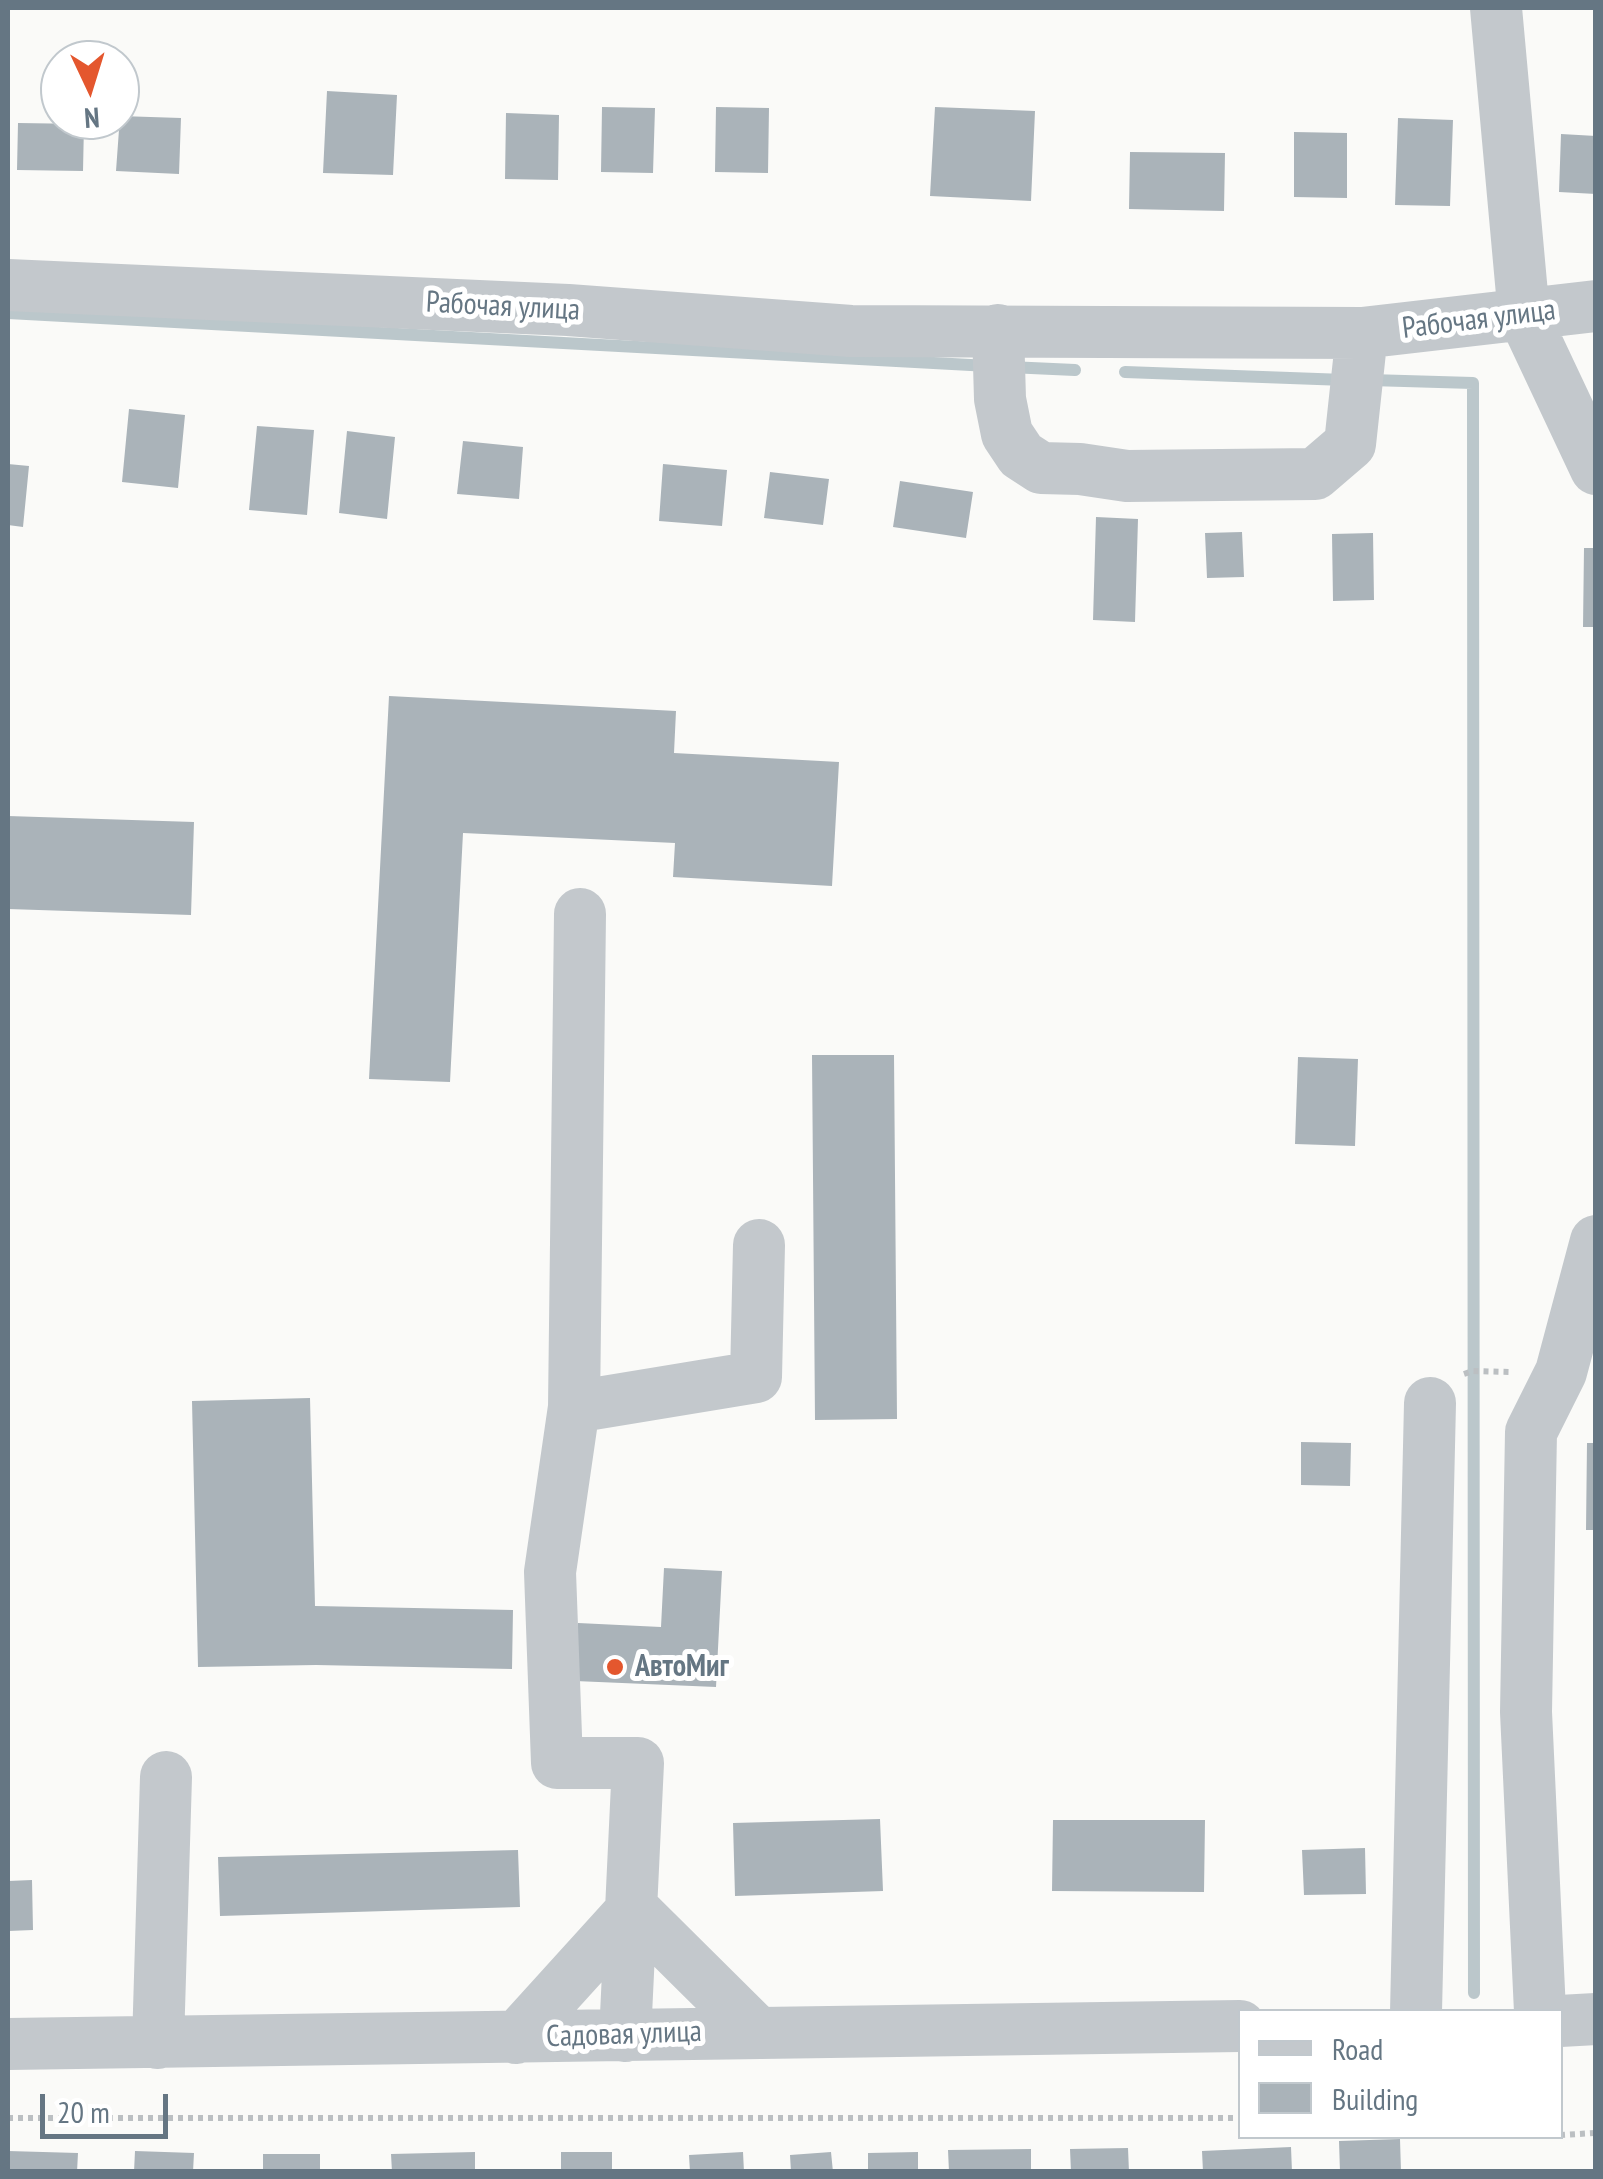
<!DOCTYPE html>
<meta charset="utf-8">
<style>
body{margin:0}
#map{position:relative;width:1603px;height:2179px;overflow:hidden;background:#fafaf8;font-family:"PT Sans Narrow",sans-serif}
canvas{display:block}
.frame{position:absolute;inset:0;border:10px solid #657683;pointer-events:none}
.legend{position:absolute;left:1238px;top:2009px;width:325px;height:130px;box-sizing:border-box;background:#fff;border:2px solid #c1c8cd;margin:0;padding:12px 18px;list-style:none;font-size:30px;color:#657683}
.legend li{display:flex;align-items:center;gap:20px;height:50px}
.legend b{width:50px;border:2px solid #c1c8cd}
.north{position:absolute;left:40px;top:40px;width:100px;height:100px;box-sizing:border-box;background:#fff;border:2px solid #c1c8cd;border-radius:50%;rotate:176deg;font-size:28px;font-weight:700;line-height:40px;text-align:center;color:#657683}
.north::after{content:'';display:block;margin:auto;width:35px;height:45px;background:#e4572e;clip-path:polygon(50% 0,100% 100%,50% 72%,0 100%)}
.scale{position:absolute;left:40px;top:2094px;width:128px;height:45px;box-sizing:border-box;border:5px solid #657683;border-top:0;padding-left:12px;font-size:30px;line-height:35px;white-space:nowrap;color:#657683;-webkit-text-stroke:8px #fff;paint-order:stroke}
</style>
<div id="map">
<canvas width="1603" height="2179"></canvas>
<div class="frame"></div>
<ul class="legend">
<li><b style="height:12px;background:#c3c8cc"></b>Road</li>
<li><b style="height:28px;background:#aab3b9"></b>Building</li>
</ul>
<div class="north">N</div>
<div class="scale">20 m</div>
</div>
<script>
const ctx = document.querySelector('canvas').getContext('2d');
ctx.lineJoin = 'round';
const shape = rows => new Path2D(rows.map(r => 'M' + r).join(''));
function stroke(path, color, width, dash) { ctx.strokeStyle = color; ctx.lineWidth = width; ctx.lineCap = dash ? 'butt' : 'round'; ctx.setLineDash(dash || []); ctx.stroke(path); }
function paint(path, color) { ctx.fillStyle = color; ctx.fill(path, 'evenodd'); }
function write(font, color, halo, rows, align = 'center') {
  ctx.font = font + ' "PT Sans Narrow",sans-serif'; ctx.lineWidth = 10; ctx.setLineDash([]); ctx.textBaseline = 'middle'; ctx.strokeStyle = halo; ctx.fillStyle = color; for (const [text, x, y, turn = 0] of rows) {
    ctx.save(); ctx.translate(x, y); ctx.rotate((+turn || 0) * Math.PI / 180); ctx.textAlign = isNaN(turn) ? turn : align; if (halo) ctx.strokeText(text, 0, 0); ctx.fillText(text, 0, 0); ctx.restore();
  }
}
stroke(shape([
 [8,313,989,366],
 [1009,367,1075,370],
 [1125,372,1345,380],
 [1370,380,1473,383,1474,1993]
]), '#bbc7cb', 12);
paint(shape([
 [327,91,397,95,393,175,323,173],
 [602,107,655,108,653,173,601,172],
 [716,107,769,108,768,173,715,172],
 [935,107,1035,111,1031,201,930,196],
 [506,113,559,115,558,180,505,179],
 [120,116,181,118,179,174,116,171],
 [1398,118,1453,120,1450,206,1395,205],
 [18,123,84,124,83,171,17,170],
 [1294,132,1347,133,1347,198,1294,197],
 [1561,134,1596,136,1596,194,1559,192],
 [1130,152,1225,153,1224,211,1129,209],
 [129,409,185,415,178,488,122,482],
 [257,426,314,430,307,515,249,510],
 [347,431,395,437,387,519,339,513],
 [463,441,523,447,519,499,457,494],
 [8,464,29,466,23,527,8,525],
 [663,464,727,470,722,526,659,521],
 [770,472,829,479,823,525,764,518],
 [900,481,973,492,966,538,893,527],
 [1096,517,1138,519,1135,622,1093,620],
 [1242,532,1244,577,1207,578,1205,533],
 [1373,533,1374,600,1333,601,1332,534],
 [1584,548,1596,548,1596,627,1583,627],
 [389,696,676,711,674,753,839,762,832,886,673,877,675,843,463,833,450,1082,369,1079],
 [8,816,194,822,191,915,8,909],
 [812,1055,894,1055,897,1419,815,1420],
 [1298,1057,1358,1059,1355,1146,1295,1144],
 [310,1398,315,1606,513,1610,512,1669,316,1665,198,1667,192,1401],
 [1301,1442,1351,1443,1350,1486,1301,1485],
 [1587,1443,1596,1443,1596,1530,1586,1530],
 [664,1568,722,1571,716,1687,575,1681,578,1623,661,1627],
 [880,1819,883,1891,735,1896,733,1823],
 [1053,1820,1205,1820,1204,1892,1052,1891],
 [1365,1848,1366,1894,1304,1895,1302,1850],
 [518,1850,520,1907,220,1916,218,1857],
 [32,1880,33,1930,8,1931,8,1881],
 [1400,2139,1401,2172,1340,2172,1339,2141],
 [1291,2147,1292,2172,1203,2172,1202,2151],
 [1128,2148,1129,2172,1071,2172,1070,2149],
 [1031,2149,1031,2172,949,2172,948,2150],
 [8,2151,78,2153,77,2172,8,2172],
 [135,2151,194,2153,193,2172,134,2172],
 [475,2152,475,2172,392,2172,391,2154],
 [561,2152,612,2152,612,2172,561,2172],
 [743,2152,744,2172,690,2172,689,2155],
 [831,2152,833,2172,791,2172,790,2155],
 [918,2152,918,2172,868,2172,868,2153],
 [263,2154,320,2154,320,2172,263,2172]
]), '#aab3b9');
stroke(shape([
 [1464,1374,1473,1371,1511,1372],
 [8,2118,1240,2118],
 [1560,2135,1596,2133]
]), '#bbbfc2', 6, [5, 5]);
stroke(shape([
 [1496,8,1524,316,1596,469],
 [8,285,568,310,851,331,1362,333,1596,306],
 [998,330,1000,399,1007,434,1021,455,1041,468,1080,469,1127,476,1315,474,1350,444,1362,333],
 [580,914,574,1407,550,1572,557,1763,638,1763,625,2036],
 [574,1407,756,1377,759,1245],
 [1416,2012,1430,1403],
 [1540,2012,1526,1712,1531,1432,1561,1372,1596,1241],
 [1560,2021,1596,2019],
 [516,2038,633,1909,756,2031],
 [158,2043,166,1777],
 [8,2044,1240,2026]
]), '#c3c8cc', 52);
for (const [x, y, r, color] of [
 [615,1667,10,"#e4572e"]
]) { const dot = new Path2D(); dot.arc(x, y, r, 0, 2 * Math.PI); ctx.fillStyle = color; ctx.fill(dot); stroke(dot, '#fff', 4); }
write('30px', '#657683', '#fff', [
 ["Рабочая улица",503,307,3],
 ["Рабочая улица",1479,320,-7],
 ["Садовая улица",624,2035,-2]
]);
write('bold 30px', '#657683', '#fff', [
 ["АвтоМиг",635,1667]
], 'left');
</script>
